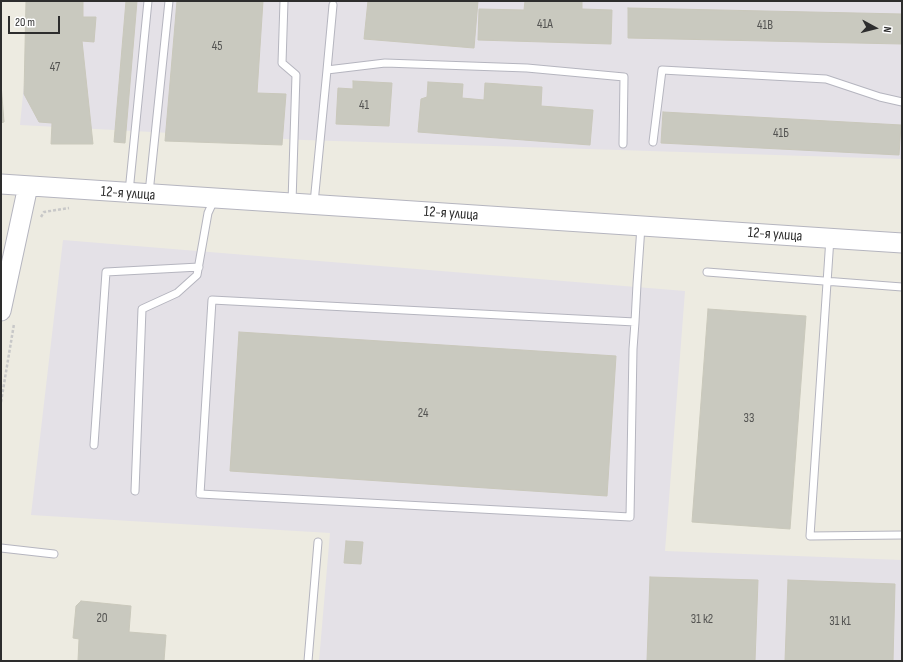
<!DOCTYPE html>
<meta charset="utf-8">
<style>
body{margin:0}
#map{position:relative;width:903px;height:662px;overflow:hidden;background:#edebe1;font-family:"Sofia Sans Condensed",sans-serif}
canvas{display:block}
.frame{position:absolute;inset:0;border:2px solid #2d2d2d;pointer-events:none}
.north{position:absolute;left:855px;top:8px;width:40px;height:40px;-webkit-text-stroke:3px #fff;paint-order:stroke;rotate:97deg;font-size:11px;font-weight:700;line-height:16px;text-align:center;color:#2d2d2d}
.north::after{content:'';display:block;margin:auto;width:14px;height:18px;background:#2d2d2d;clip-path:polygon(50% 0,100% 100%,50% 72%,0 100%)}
.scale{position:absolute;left:8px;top:16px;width:52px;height:18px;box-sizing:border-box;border:2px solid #2d2d2d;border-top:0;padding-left:5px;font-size:12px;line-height:14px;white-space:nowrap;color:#2d2d2d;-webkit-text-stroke:3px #fff;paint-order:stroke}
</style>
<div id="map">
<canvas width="903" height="662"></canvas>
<div class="frame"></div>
<div class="north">N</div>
<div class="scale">20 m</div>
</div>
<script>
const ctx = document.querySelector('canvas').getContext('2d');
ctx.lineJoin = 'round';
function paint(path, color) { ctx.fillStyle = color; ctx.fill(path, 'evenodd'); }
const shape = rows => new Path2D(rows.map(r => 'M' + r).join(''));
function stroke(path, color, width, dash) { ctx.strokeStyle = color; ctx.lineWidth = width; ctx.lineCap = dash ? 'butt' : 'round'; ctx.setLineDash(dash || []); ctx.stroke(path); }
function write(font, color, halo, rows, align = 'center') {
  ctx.font = font + ' "Sofia Sans Condensed",sans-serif'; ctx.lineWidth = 3.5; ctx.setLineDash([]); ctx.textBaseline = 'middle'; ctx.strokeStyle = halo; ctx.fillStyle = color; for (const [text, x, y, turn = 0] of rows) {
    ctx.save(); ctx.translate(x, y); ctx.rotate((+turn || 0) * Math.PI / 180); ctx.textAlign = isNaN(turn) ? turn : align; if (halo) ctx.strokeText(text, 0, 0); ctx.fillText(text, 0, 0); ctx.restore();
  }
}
paint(shape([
 [32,1,902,1,902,159,304,140,20,125],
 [63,240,685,291,665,551,902,560,902,661,319,661,330,533,31,515]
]), '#e4e1e7');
const building = shape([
 [26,1,83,1,83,17,96,17,94,42,82,41,93,144,51,144,52,123,39,122,24,94,26,1],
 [126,1,137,1,125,143,114,142,126,1],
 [177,1,263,1,257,93,286,94,282,145,165,141,177,1],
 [368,1,478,1,474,48,364,39,368,1],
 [525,1,582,1,582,9,612,10,611,44,478,40,479,9,524,10,525,1],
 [628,8,902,14,902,44,628,38,628,8],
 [353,81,392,83,389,126,336,124,338,88,353,89,353,81],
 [428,82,463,84,462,98,484,100,485,83,542,87,541,106,593,110,590,145,418,132,421,99,427,97,428,82],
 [1,84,4,122,1,123,1,84],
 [663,112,901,125,899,155,661,143,663,112],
 [708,309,806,316,790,529,692,522,708,309],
 [239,332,616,356,607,496,230,471,239,332],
 [346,541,363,542,361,564,344,563,346,541],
 [650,577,758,580,755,661,647,661,650,577],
 [788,580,895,584,893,661,785,661,788,580],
 [81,601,131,606,129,632,166,635,164,661,78,661,79,639,73,638,76,606,81,601]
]);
paint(building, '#c9c9bf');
stroke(building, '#c9c8bb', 1);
const service = shape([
 [284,1,282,63,296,75,292,202],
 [327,70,333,5],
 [653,142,662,70,826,79,880,97,902,102],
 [129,192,148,1],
 [149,193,169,1],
 [314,203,327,70,385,63,527,68,624,77,623,144],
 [830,238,810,536,902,535],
 [707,272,902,287],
 [635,322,212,300,200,494,630,517,633,349,635,322,637,284,640,241,641,226],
 [94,445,106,272,199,267],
 [135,491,142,309,177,293,197,275,208,213,214,200],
 [1,548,54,554],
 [308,661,318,542]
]);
const secondary = shape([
 [1,184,902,243],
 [1,311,28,186]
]);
stroke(service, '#b5b5bf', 9);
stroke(secondary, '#b5b5bf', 21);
stroke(shape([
 [41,217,44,212,69,208],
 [1,402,14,324]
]), '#c8c8c8', 2.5, [3, 2]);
stroke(service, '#fff', 7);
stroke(secondary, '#fff', 19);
write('13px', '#545452', null, [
 ["41А",545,25],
 ["41В",765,26],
 ["45",217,47],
 ["47",55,68],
 ["41",364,106],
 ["41Б",781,134],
 ["24",423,414],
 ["33",749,419],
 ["20",102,619],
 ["31 к2",702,620],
 ["31 к1",840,622]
]);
write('15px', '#2d2d2d', '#fff', [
 ["12-я улица",128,194,4],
 ["12-я улица",451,214,4],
 ["12-я улица",775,235,4]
]);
</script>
